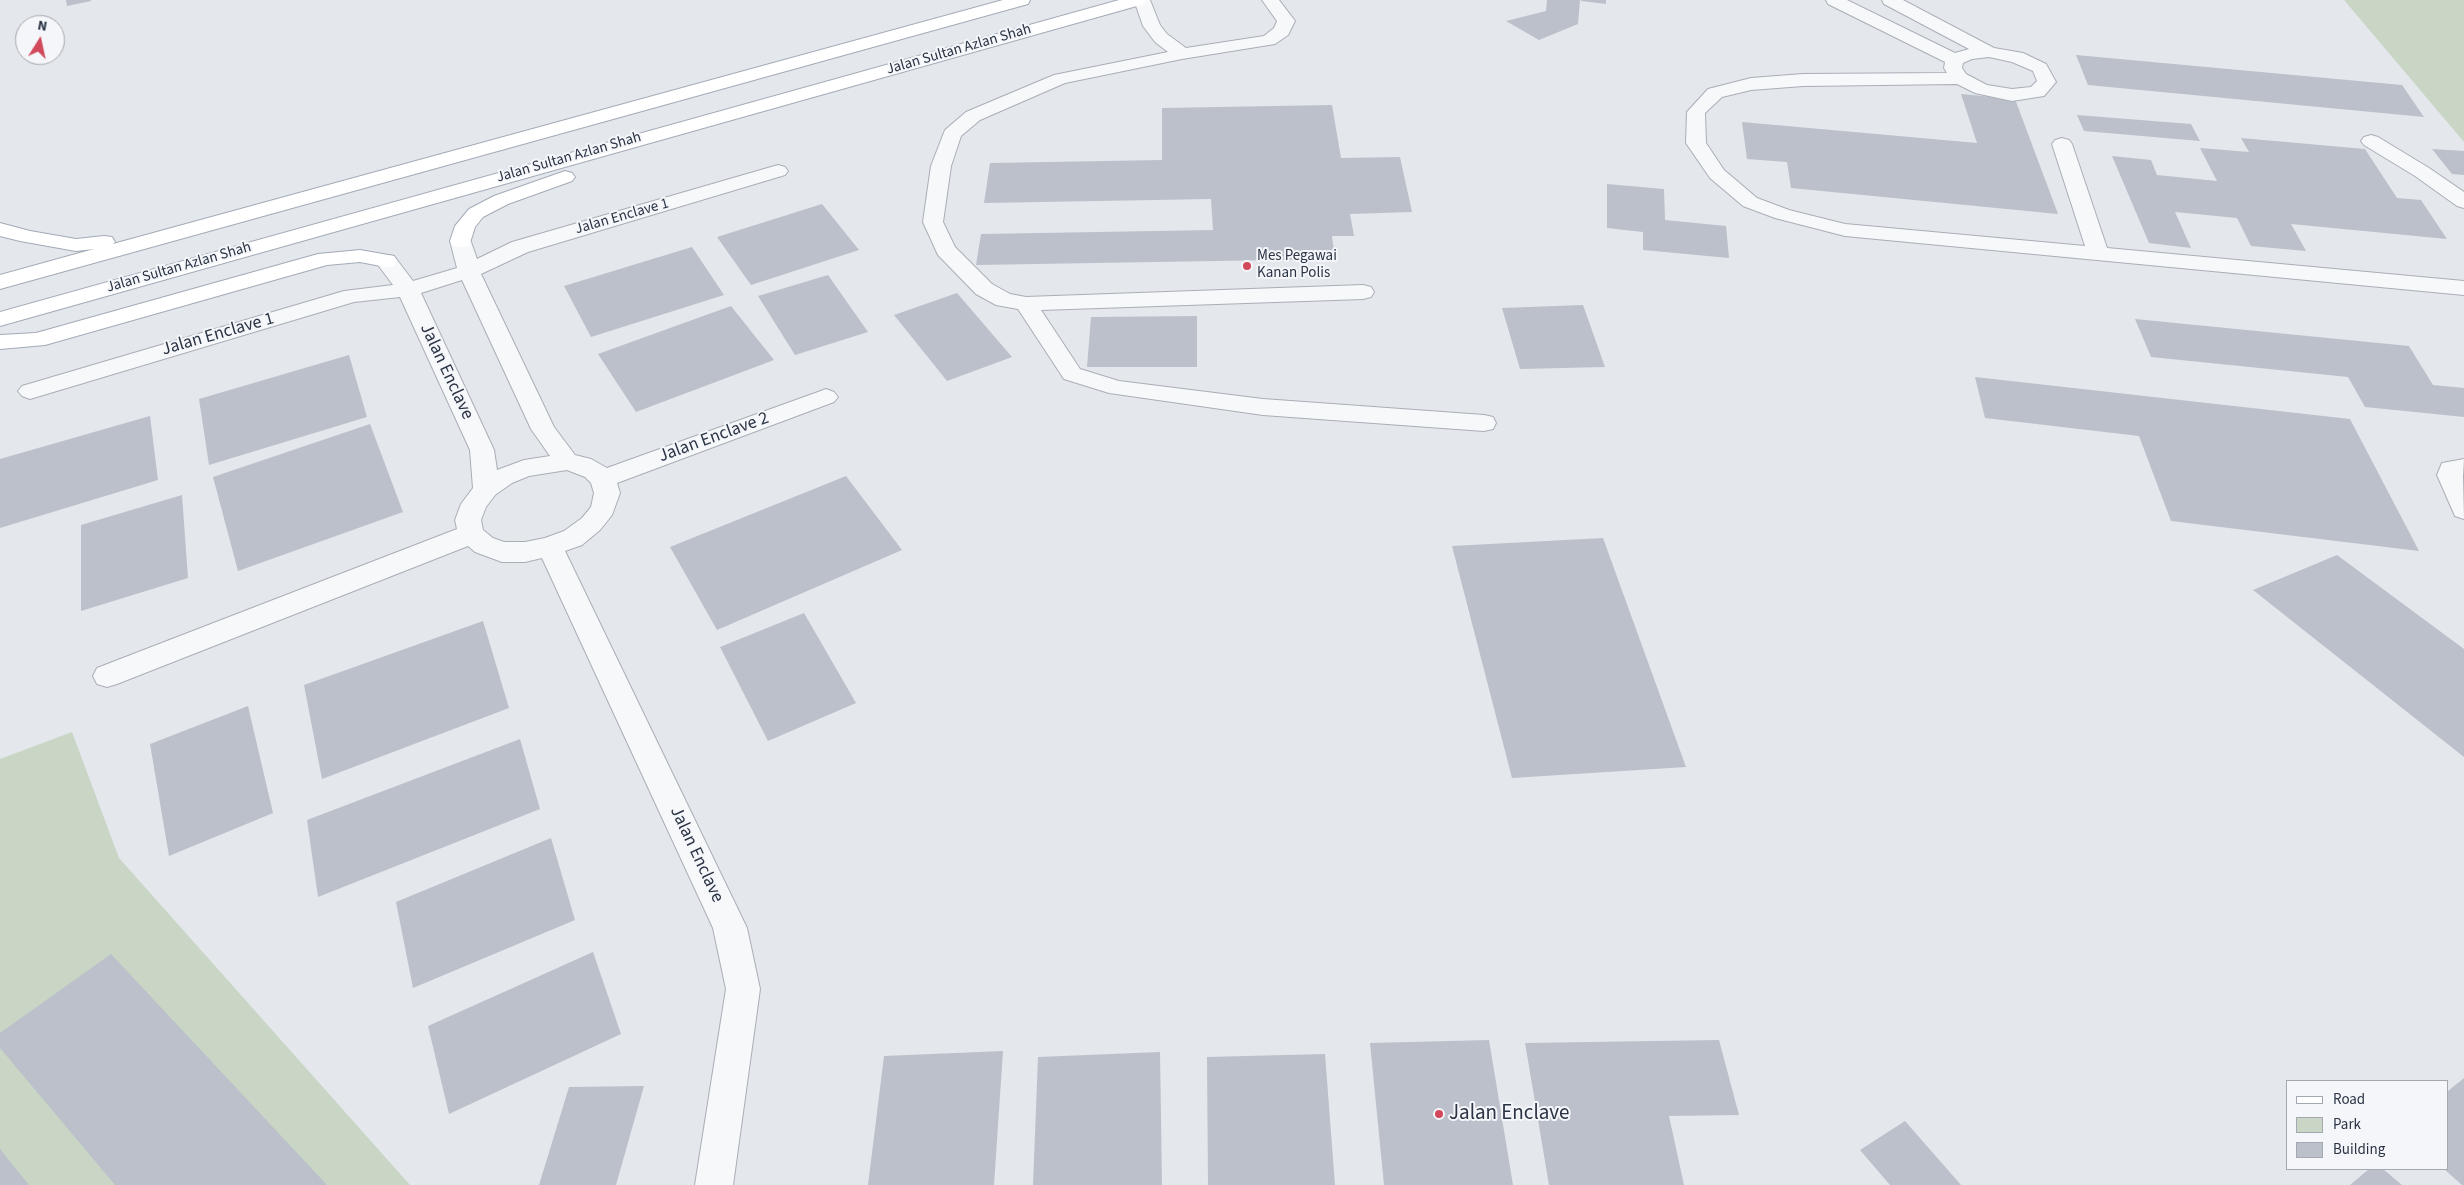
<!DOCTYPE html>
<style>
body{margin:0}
#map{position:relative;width:2464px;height:1185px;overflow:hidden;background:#e4e7ec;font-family:"Source Sans 3",sans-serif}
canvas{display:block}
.legend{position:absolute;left:2286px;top:1080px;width:162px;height:90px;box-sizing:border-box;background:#f4f6f9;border:1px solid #a4a8b1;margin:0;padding:6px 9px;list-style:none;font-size:15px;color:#2b3445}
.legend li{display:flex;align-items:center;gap:10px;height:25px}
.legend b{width:25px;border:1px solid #a4a8b1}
.north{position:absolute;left:15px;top:15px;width:50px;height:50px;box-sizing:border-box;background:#f4f6f9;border:1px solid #a4a8b1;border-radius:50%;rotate:10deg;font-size:14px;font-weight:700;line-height:20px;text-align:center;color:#2b3445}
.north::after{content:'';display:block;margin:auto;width:18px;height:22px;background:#d1495b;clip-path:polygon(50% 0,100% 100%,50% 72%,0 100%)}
</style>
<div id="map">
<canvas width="2464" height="1185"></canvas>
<ul class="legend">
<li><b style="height:6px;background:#fff"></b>Road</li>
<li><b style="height:14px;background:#c9d6c5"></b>Park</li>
<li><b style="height:14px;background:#bbc0ca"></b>Building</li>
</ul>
<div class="north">N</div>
</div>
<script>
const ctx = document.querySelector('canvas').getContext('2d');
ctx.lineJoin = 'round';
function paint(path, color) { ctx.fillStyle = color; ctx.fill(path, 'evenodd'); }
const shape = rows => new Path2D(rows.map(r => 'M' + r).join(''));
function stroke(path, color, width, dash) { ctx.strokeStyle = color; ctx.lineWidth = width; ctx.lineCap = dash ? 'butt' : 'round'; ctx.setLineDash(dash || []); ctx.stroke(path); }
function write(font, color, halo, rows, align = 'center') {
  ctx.font = font + ' "Source Sans 3",sans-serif'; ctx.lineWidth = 4; ctx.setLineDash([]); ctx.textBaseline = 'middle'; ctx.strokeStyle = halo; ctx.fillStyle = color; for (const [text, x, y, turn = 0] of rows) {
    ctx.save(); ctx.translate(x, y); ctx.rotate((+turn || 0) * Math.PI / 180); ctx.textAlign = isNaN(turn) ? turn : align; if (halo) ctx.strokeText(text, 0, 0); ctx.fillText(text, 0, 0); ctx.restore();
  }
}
paint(shape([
 [2344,0,2464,0,2464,142],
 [72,732,119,858,410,1185,0,1185,0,759]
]), '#c9d6c5');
paint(shape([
 [66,0,91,0,91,1,67,6],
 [1547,0,1580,0,1578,24,1539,40,1506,21,1546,11],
 [1581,0,1606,0,1606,4,1581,1],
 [2076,55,2402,85,2424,117,2088,85],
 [1961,94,2015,99,2058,214,1791,188,1787,162,1747,159,1742,122,1977,143],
 [1332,105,1341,158,1400,157,1412,212,1350,214,1354,236,1332,236,1335,259,976,265,981,234,1213,230,1211,199,984,203,990,163,1162,160,1162,108],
 [2077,115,2191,124,2200,141,2084,131],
 [2241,138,2365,149,2397,198,2421,200,2447,239,2291,224,2306,251,2251,246,2237,218,2175,212,2191,248,2149,243,2112,156,2151,160,2157,175,2217,181,2200,148,2249,152],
 [2432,149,2464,151,2464,175,2452,174],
 [1607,184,1664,189,1665,220,1726,226,1729,258,1643,250,1643,232,1607,228],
 [822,204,859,250,751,285,717,237],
 [692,247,724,295,591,337,564,286],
 [828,275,868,332,795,355,758,296],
 [957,293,1012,357,947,381,894,315],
 [1583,305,1605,367,1520,369,1502,308],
 [731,306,774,360,636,412,598,354],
 [1197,316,1197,367,1087,367,1091,317],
 [2135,319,2409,346,2433,385,2464,388,2464,417,2365,407,2348,377,2151,357],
 [349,355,367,417,209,465,199,399],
 [1975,377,2350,419,2419,551,2171,521,2139,436,1985,418],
 [150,416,158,480,0,528,0,459],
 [370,424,403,512,238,571,213,477],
 [846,476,902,550,717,630,670,547],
 [182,495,188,578,81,611,81,525],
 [1603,538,1686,767,1512,778,1452,546],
 [2337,555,2464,649,2464,757,2253,590],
 [804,613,856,703,768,741,720,647],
 [483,621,509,708,322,779,304,685],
 [248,706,273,813,169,856,150,744],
 [520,739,540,809,318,897,307,820],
 [551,838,575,920,413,988,396,902],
 [593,952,621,1034,449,1114,428,1026],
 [111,954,327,1185,115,1185,0,1048,0,1033],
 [1489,1040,1513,1185,1384,1185,1370,1043],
 [1719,1040,1739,1115,1669,1116,1684,1185,1549,1185,1525,1043],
 [1003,1051,994,1185,868,1185,884,1056],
 [1160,1052,1162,1185,1033,1185,1038,1057],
 [1325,1054,1335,1185,1208,1185,1207,1057],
 [2464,1078,2464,1185,2462,1185,2444,1169,2448,1169,2448,1091],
 [644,1086,616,1185,539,1185,569,1087],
 [1905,1121,1961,1185,1890,1185,1860,1150],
 [0,1149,29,1185,0,1185],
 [2369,1169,2383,1169,2402,1185,2350,1185]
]), '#bbc0ca');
const minor = shape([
 [1134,0,1150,0,1160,25,1167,34,1186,48,1264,36,1274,28,1277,21,1262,0,1279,0,1295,21,1288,35,1275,44,1182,59,1065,83,980,120,961,136,951,166,943,222,955,247,992,284,1010,294,1026,297,1363,285,1371,287,1374,292,1371,297,1363,299,1041,310,1080,369,1119,381,1263,399,1484,415,1493,417,1496,423,1493,429,1484,431,1263,415,1109,393,1064,379,1018,309,996,305,976,294,938,255,923,222,931,166,945,130,966,112,1054,75,1168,52,1155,42,1143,26,1134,0],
 [1826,0,1847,0,1955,53,1969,49,1884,4,1882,0,1903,0,1994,48,2023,53,2046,64,2056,82,2044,96,2012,101,1975,93,1957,84,1803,86,1751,90,1722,97,1705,113,1706,143,1724,170,1757,198,1789,210,1845,224,2085,246,2052,144,2055,140,2062,138,2069,140,2072,144,2107,248,2464,281,2464,295,1845,236,1775,218,1743,206,1710,178,1686,143,1687,112,1708,89,1751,78,1803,74,1947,73,1944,68,1945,62,1828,4,1826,0],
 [1989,57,2012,62,2033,71,2037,81,2031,87,2012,89,1987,85,1966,74,1962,68,1963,63,1972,59,1989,57],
 [2371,135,2378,137,2429,168,2464,192,2464,208,2457,206,2415,176,2364,145,2361,141,2364,137,2371,135],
 [778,165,785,167,788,171,785,175,528,252,481,274,554,427,575,455,591,459,607,468,818,392,826,389,834,392,838,397,834,402,617,483,620,493,612,515,600,530,582,545,565,551,747,928,760,989,733,1185,695,1185,726,989,713,928,542,558,525,562,502,562,475,552,468,546,117,684,107,687,97,684,93,676,97,668,457,529,455,520,461,504,473,488,470,450,400,297,354,302,30,399,22,396,18,391,22,386,344,291,393,285,375,261,378,256,386,255,394,256,413,281,457,268,450,241,453,236,461,235,469,236,477,259,512,242,778,165],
 [462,280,531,429,550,456,524,460,497,470,494,450,421,293,462,280],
 [567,470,585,477,591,483,594,493,591,507,582,518,564,531,545,538,525,542,504,542,493,538,483,530,481,520,486,507,495,495,512,483,529,476,567,470],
 [2464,459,2463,476,2464,519,2455,516,2437,475,2442,463,2464,459]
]);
const major = shape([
 [1003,0,1030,0,1028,4,0,289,0,275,94,249,76,251,20,241,0,236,0,223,30,231,76,239,104,236,112,237,115,242,113,244,1003,0],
 [1119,0,1146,0,1144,4,0,326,0,312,1119,0],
 [565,171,572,173,575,177,572,181,508,204,483,217,475,227,469,246,461,247,453,246,450,241,455,226,469,209,494,196,565,171],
 [360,250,394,256,397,261,394,266,386,267,360,262,327,265,45,345,0,349,0,335,36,333,318,254,360,250]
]);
stroke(minor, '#a9aeb7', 2);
stroke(major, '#a3abb8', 2);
paint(minor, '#f7f8fa');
paint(major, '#fff');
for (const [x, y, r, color] of [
 [1247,266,5,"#d1495b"],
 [1439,1114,5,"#d1495b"]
]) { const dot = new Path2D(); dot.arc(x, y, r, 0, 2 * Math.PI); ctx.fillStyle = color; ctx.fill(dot); stroke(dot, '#f4f6f9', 2); }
write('15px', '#2b3445', '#f4f6f9', [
 ["Jalan Sultan Azlan Shah",959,50,-16],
 ["Jalan Sultan Azlan Shah",569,158,-16],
 ["Jalan Enclave 1",622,217,-16],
 ["Jalan Sultan Azlan Shah",179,268,-16]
]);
write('15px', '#2b3445', '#f4f6f9', [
 ["Mes Pegawai",1257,257],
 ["Kanan Polis",1257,274]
], 'left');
write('18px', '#2b3445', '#f4f6f9', [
 ["Jalan Enclave 1",218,335,-16],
 ["Jalan Enclave",446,372,65],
 ["Jalan Enclave 2",714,438,-20],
 ["Jalan Enclave",696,855,65]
]);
write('21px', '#2b3445', '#f4f6f9', [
 ["Jalan Enclave",1449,1114]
], 'left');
</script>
